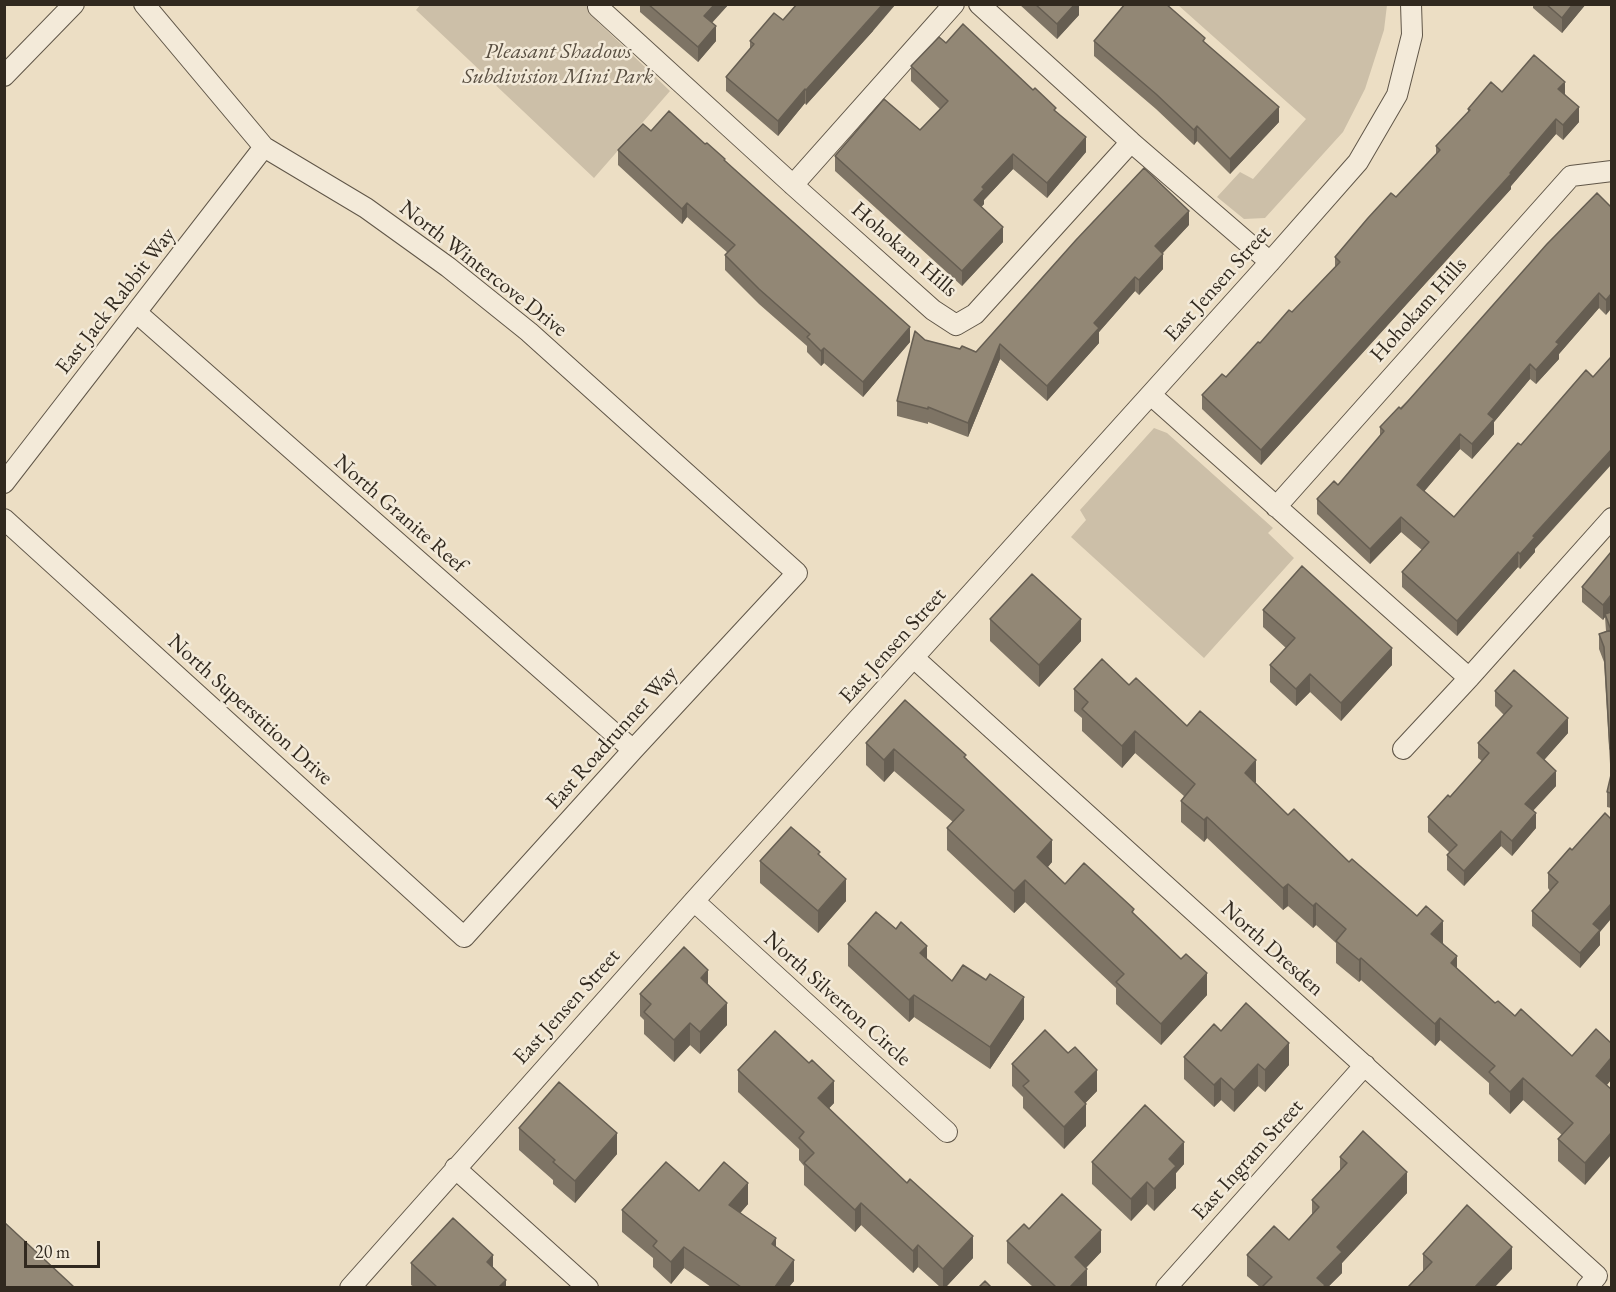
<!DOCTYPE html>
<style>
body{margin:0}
#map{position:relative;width:1616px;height:1292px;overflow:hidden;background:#ecdec4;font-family:"EB Garamond",serif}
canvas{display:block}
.frame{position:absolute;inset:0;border:6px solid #31291f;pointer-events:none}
.scale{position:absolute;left:24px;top:1241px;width:76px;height:27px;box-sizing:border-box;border:3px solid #31291f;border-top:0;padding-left:8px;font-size:18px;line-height:21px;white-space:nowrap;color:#31291f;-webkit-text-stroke:4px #f3ead9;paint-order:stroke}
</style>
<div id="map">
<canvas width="1616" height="1292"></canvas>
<div class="frame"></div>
<div class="scale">20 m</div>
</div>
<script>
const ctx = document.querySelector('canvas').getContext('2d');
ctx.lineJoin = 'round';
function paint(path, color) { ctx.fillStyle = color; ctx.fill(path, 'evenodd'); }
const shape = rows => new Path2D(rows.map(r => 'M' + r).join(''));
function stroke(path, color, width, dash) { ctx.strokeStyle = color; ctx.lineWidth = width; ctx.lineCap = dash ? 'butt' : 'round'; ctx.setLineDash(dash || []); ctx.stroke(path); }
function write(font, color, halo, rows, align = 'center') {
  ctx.font = font + ' "EB Garamond",serif'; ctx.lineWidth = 5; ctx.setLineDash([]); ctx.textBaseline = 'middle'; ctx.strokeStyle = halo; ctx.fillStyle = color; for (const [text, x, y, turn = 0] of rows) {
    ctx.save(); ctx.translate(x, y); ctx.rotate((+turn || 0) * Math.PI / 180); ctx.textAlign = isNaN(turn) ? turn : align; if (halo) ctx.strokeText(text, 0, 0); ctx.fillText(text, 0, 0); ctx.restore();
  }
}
paint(shape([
 [421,4,595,5,598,22,670,91,594,178,416,10],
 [1178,5,1387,5,1384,30,1365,89,1343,132,1265,218,1244,219,1217,197,1240,172,1253,179,1306,119],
 [1154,428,1167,433,1273,528,1268,533,1294,558,1204,658,1071,537,1086,520,1080,510]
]), '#ccbfa8');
const street = shape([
 [600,4,598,7,793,185,933,310,956,325,975,314,1131,142],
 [979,4,1131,142,1270,262],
 [4,76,74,4],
 [793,185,954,4],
 [137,313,633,750],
 [1151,395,1469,678],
 [4,483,264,147],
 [1276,507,1571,176,1612,171],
 [4,519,464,937,633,750,797,573,529,332,448,267,366,208,264,147,144,4],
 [914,658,1597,1276,1587,1288],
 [1403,749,1469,678,1612,518],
 [694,901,947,1132],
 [455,1168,588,1288],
 [350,1288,694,901,1270,262,1358,162,1397,95,1412,35,1411,4],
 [1166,1288,1365,1065]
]);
stroke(street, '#605648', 22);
stroke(street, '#f3ead9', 20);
paint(shape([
 [640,4,729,4,712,23,716,41,698,62,640,12],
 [1019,4,1080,4,1079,5,1079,15,1057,39],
 [1533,4,1586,4,1562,33,1533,8],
 [783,20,873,31,806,105,805,103,778,136,726,91,726,77,750,49,750,41],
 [1094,41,1205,43,1279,122,1230,174,1197,141,1194,145,1156,109,1094,56],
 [946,43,1056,112,1086,152,1047,198,1013,169,984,200,984,204,981,207,1003,242,962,286,835,171,835,156,920,130,940,109,911,81,911,66],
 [1502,92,1565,94,1579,122,1563,140,1556,134,1511,186,1511,189,1261,465,1202,409,1202,395,1226,377,1292,312,1335,267,1335,257,1396,197,1436,154,1436,146,1468,112,1468,109],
 [651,131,725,162,910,342,863,397,824,363,821,366,807,352,807,346,759,304,725,270,725,255,728,253,687,217,682,224,618,165,618,150],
 [1611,207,1606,315,1599,308,1559,354,1559,359,1536,384,1530,379,1494,422,1494,434,1472,459,1460,449,1424,491,1454,517,1535,549,1535,552,1520,569,1518,567,1457,636,1402,587,1402,572,1422,550,1401,532,1370,564,1317,514,1317,499,1338,485,1380,436,1380,427],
 [1189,225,1163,253,1163,269,1139,295,1135,291,1099,332,1099,343,1047,401,1000,359,968,437,928,422,928,424,897,416,897,401,925,340,960,349,976,352],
 [1582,587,1611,610,1609,613,1611,612,1611,764,1610,764,1604,662,1599,649,1599,634,1606,631,1605,617,1603,620,1582,602],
 [1263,610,1392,665,1341,721,1310,692,1296,706,1270,682,1270,665,1286,648,1263,627],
 [990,619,1081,641,1039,687,990,641],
 [1129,685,1187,726,1256,782,1255,783,1288,815,1349,862,1443,943,1457,968,1495,1003,1572,1056,1611,1043,1611,1080,1607,1085,1585,1185,1558,1161,1558,1139,1562,1135,1523,1100,1510,1114,1489,1094,1489,1083,1440,1040,1435,1046,1361,980,1359,982,1336,963,1336,943,1316,925,1313,928,1288,906,1283,910,1207,838,1204,842,1181,822,1181,801,1184,796,1135,753,1122,768,1082,731,1082,718,1074,711,1074,689],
 [1495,691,1568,733,1544,760,1556,786,1533,811,1536,828,1512,856,1501,846,1464,886,1447,870,1447,855,1450,853,1428,832,1428,817,1450,797,1482,761,1478,758,1478,743,1504,715,1495,706],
 [866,743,966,758,1052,862,1048,867,1065,884,1134,914,1207,995,1161,1045,1116,1004,1116,988,1025,902,1014,913,947,850,947,828,953,822,894,771,884,782,866,765],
 [1611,764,1611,808,1607,807,1607,792,1611,776],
 [1570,848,1600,932,1600,945,1580,968,1532,926,1532,911,1550,891,1548,888,1548,873],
 [820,856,846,901,818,933,760,883,760,861],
 [848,944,927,960,952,981,1024,1019,990,1069,914,1017,909,1022,848,966],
 [708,985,727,1025,700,1054,690,1045,674,1062,644,1034,644,1020,640,1016,640,994],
 [1221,1031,1289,1065,1265,1092,1258,1086,1234,1112,1221,1100,1214,1107,1184,1079,1184,1057],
 [1012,1064,1097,1091,1085,1103,1086,1126,1064,1149,1023,1108,1023,1097,1012,1086],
 [738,1070,834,1103,829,1108,973,1258,946,1287,940,1287,918,1267,913,1273,861,1225,855,1232,804,1185,804,1166,799,1160,799,1149,738,1092],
 [519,1128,617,1154,575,1203,553,1184,553,1180,519,1150],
 [1340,1157,1407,1193,1342,1263,1342,1273,1328,1287,1260,1287,1247,1276,1247,1255,1289,1240,1312,1214,1312,1200,1340,1170],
 [1092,1162,1184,1164,1176,1173,1176,1188,1154,1211,1147,1204,1131,1221,1092,1184],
 [699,1191,748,1204,740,1213,776,1247,794,1281,789,1287,711,1287,684,1268,671,1284,653,1267,653,1258,622,1232,622,1210],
 [1029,1229,1101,1252,1086,1268,1087,1287,1033,1287,1007,1263,1007,1241],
 [1423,1254,1512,1269,1423,1272],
 [411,1263,493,1267,506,1287,414,1287,411,1285]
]), '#7e7465');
paint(shape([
 [715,4,729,4,704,31,704,16],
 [883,4,896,4,873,31,806,105,806,90],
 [1074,4,1080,4,1079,5,1079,15,1057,39,1057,24],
 [1573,4,1586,4,1562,33,1562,18],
 [716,26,716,41,698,62,698,47],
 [1565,82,1565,96,1558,89],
 [805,89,805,103,778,136,778,121],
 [1279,107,1279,122,1230,174,1230,159],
 [1579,107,1579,122,1563,140,1563,125],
 [1556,119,1556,134,1511,186,1511,189,1261,465,1261,450,1510,173],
 [1197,126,1197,141,1194,145,1194,130],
 [1086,137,1086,152,1047,198,1047,183],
 [1013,154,1013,169,984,200,984,204,974,215,974,200,982,187],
 [687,203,687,217,682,224,682,209],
 [1189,211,1189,225,1155,261,1155,246],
 [1003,227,1003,242,962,286,962,271],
 [1163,254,1163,269,1139,295,1139,280],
 [1135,277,1135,291,1099,332,1099,343,1047,401,1047,386,1094,323],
 [1599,293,1599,308,1559,354,1559,359,1536,384,1536,370,1556,342],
 [1611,294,1611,309,1606,315,1606,300],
 [910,327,910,342,863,397,863,382],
 [1000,344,1000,359,968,437,968,423],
 [824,348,824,363,821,366,821,351],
 [1530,364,1530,379,1494,422,1494,434,1472,459,1472,444,1488,414],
 [1460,434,1460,449,1417,500,1417,485],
 [1611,450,1611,465,1535,549,1535,552,1520,569,1520,554,1533,536],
 [1401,517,1401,532,1370,564,1370,549],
 [1518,552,1518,567,1457,636,1457,621],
 [1611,595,1611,610,1606,616,1605,614,1605,617,1603,620,1603,605],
 [1081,619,1081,641,1039,687,1039,665],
 [1392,648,1392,665,1341,721,1341,703],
 [1310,674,1310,692,1296,706,1296,689],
 [1568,718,1568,733,1537,768,1537,753],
 [1135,731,1135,753,1122,768,1122,746],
 [894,749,894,771,884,782,884,760],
 [1256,760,1256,782,1245,795,1245,773],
 [1556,771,1556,786,1525,819,1525,804],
 [1536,813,1536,828,1512,856,1512,841],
 [1207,817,1207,838,1204,842,1204,820],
 [1501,831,1501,846,1464,886,1464,871],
 [1052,840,1052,862,1037,879,1037,857],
 [846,879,846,901,818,933,818,911],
 [1025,880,1025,902,1014,913,1014,891],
 [1288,884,1288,906,1283,910,1283,888],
 [1316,903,1316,925,1313,928,1313,906],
 [1611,904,1611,919,1600,932,1600,945,1580,968,1580,953,1593,924],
 [1443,921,1443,943,1431,956,1431,934],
 [927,946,927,968,920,953],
 [1457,956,1457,978,1451,963],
 [1361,958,1361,980,1359,982,1359,960],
 [708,970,708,992,701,978],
 [1207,973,1207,995,1161,1045,1161,1024],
 [914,995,914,1017,909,1022,909,1000],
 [1024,997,1024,1019,990,1069,990,1047],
 [727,1003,727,1025,700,1054,700,1032],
 [1440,1018,1440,1040,1435,1046,1435,1024],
 [690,1023,690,1045,674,1062,674,1040],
 [1289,1043,1289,1065,1265,1092,1265,1070],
 [1611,1058,1611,1080,1596,1097,1596,1076],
 [1258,1064,1258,1086,1234,1112,1234,1090],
 [1097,1070,1097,1091,1075,1114,1075,1092],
 [1221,1078,1221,1100,1214,1107,1214,1085],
 [1523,1078,1523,1100,1510,1114,1510,1092],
 [834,1081,834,1103,818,1120,818,1098],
 [1086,1104,1086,1126,1064,1149,1064,1127],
 [617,1133,617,1154,575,1203,575,1181],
 [1611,1133,1611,1155,1585,1185,1585,1163],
 [1184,1142,1184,1164,1176,1173,1176,1188,1154,1211,1154,1189,1169,1159],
 [1407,1172,1407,1193,1342,1263,1342,1273,1328,1287,1317,1287,1317,1278,1337,1247],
 [1147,1182,1147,1204,1131,1221,1131,1199],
 [748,1183,748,1204,729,1226,729,1205],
 [861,1203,861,1225,855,1232,855,1210],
 [1101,1230,1101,1252,1075,1279,1075,1257],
 [973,1236,973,1258,946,1287,943,1287,943,1269],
 [776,1238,776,1260,772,1244],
 [918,1245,918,1267,913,1273,913,1251],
 [684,1247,684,1268,671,1284,671,1262],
 [1512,1247,1512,1269,1495,1287,1475,1287],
 [493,1255,493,1277,487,1262],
 [794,1260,794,1281,789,1287,775,1287],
 [1087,1269,1087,1287,1070,1287],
 [506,1280,506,1287,499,1287]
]), '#665e52');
const building = shape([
 [648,4,715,4,704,16,716,26,698,47,648,4],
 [797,4,883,4,806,90,805,89,778,121,726,77,754,44,750,41,774,13,783,20,797,4],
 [1035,4,1075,4,1057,24,1035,4],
 [1125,4,1166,4,1205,38,1203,41,1279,107,1230,159,1197,126,1194,130,1156,94,1094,41,1125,4],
 [1546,4,1573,4,1562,18,1546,4],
 [963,24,1033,90,1035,88,1056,108,1054,110,1086,137,1047,183,1013,154,982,187,984,189,974,200,1003,227,962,271,835,156,884,99,920,130,948,101,911,66,939,37,946,43,963,24],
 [1534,55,1565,82,1558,89,1579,107,1563,125,1556,119,1510,173,1511,174,1261,450,1202,395,1222,374,1226,377,1258,342,1260,343,1289,310,1292,312,1340,262,1335,257,1368,218,1391,193,1396,197,1440,150,1436,146,1470,110,1468,109,1491,82,1502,92,1534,55],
 [669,111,705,144,707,143,725,159,724,160,910,327,863,382,824,348,821,351,807,337,810,334,759,289,725,255,735,245,687,203,682,209,618,150,643,124,651,131,669,111],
 [1144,168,1189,211,1155,246,1163,254,1139,280,1135,277,1094,323,1099,328,1047,386,1000,344,968,423,928,407,928,409,897,401,915,331,925,340,960,349,962,346,976,352,1076,240,1144,168],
 [1597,193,1611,207,1611,294,1606,300,1599,293,1556,342,1559,344,1536,370,1530,364,1488,414,1494,419,1472,444,1460,434,1417,485,1454,517,1518,443,1521,445,1586,370,1593,377,1611,357,1611,450,1533,536,1535,537,1520,554,1518,552,1457,621,1402,572,1429,542,1401,517,1370,549,1317,499,1334,481,1338,485,1384,431,1380,427,1399,407,1401,409,1547,244,1597,193],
 [1611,552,1611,595,1603,605,1582,587,1611,552],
 [1302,566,1392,648,1341,703,1310,674,1296,689,1270,665,1295,638,1263,610,1302,566],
 [1032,574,1081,619,1039,665,990,619,1032,574],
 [1611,612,1611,749,1610,749,1604,647,1599,634,1611,630,1605,614,1611,612],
 [1102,659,1129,685,1136,678,1187,726,1200,711,1256,760,1245,773,1288,815,1294,809,1349,862,1352,859,1417,916,1426,906,1443,921,1431,934,1457,956,1451,963,1495,1003,1498,1001,1515,1016,1521,1009,1572,1056,1596,1029,1611,1043,1611,1058,1596,1076,1611,1089,1611,1133,1585,1163,1558,1139,1573,1123,1523,1078,1510,1092,1489,1072,1495,1066,1440,1018,1435,1024,1361,958,1359,960,1336,941,1346,929,1316,903,1313,906,1288,884,1283,888,1207,817,1204,820,1181,801,1195,784,1135,731,1122,746,1082,709,1088,702,1074,689,1102,659],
 [1514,670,1568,718,1537,753,1556,771,1525,804,1536,813,1512,841,1501,831,1464,871,1447,855,1457,845,1428,817,1448,795,1450,797,1489,753,1478,743,1512,706,1495,691,1514,670],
 [905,700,966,755,964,757,1052,840,1037,857,1065,884,1084,863,1134,909,1132,912,1181,959,1186,954,1207,973,1161,1024,1116,982,1124,974,1025,880,1014,891,947,828,964,810,894,749,884,760,866,743,905,700],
 [1611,775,1611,793,1607,792,1611,775],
 [1605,813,1611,819,1611,904,1593,924,1600,930,1580,953,1532,911,1558,882,1548,873,1570,848,1572,850,1605,813],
 [791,827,820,852,818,854,846,879,818,911,760,861,791,827],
 [876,912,896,929,901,922,927,946,920,953,952,981,963,965,986,980,990,974,1024,997,990,1047,914,995,909,1000,848,944,876,912],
 [684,947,708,970,701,978,727,1003,700,1032,690,1023,674,1040,644,1012,651,1004,640,994,684,947],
 [1246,1003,1289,1043,1265,1070,1258,1064,1234,1090,1221,1078,1214,1085,1184,1057,1214,1024,1221,1031,1246,1003],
 [1045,1030,1068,1053,1075,1047,1097,1070,1075,1092,1086,1104,1064,1127,1023,1086,1029,1081,1012,1064,1045,1030],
 [775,1031,809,1063,812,1060,834,1081,818,1098,907,1183,910,1179,973,1236,943,1269,918,1245,913,1251,861,1203,855,1210,804,1163,814,1153,799,1138,804,1132,738,1070,775,1031],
 [559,1082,617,1133,575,1181,553,1162,555,1160,519,1128,559,1082],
 [1145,1105,1184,1142,1169,1159,1176,1166,1154,1189,1147,1182,1131,1199,1092,1162,1145,1105],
 [1363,1131,1407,1172,1337,1247,1342,1252,1317,1278,1325,1285,1323,1287,1262,1287,1272,1277,1247,1255,1274,1226,1289,1240,1319,1207,1312,1200,1347,1163,1340,1157,1363,1131],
 [666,1162,699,1191,724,1162,748,1183,729,1205,776,1238,772,1244,794,1260,775,1287,741,1287,684,1247,671,1262,653,1246,657,1241,622,1210,666,1162],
 [1062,1194,1101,1230,1075,1257,1087,1269,1070,1287,1056,1287,1007,1241,1024,1224,1029,1229,1062,1194],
 [1467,1205,1512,1247,1475,1287,1408,1287,1432,1262,1423,1254,1467,1205],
 [453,1218,493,1255,487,1262,506,1280,499,1287,437,1287,411,1263,453,1218],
 [4,1222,74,1287,4,1287,4,1222],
 [985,1281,991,1287,979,1287,985,1281]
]);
paint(building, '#928775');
stroke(building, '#665e52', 1.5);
write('italic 22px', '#584e41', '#f3ead9', [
 ["Pleasant Shadows",558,52],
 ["Subdivision Mini Park",558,77]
]);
write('22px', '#31291f', '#f3ead9', [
 ["Hohokam Hills",904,250,41],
 ["North Wintercove Drive",483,269,38],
 ["East Jensen Street",1218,284,-48],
 ["East Jack Rabbit Way",116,301,-52],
 ["Hohokam Hills",1419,310,-48],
 ["North Granite Reef",400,514,41],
 ["East Jensen Street",893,646,-48],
 ["North Superstition Drive",250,710,42],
 ["East Roadrunner Way",612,738,-48],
 ["North Dresden",1272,949,42],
 ["North Silverton Circle",837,999,42],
 ["East Jensen Street",567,1007,-48],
 ["East Ingram Street",1248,1160,-48]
]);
</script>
